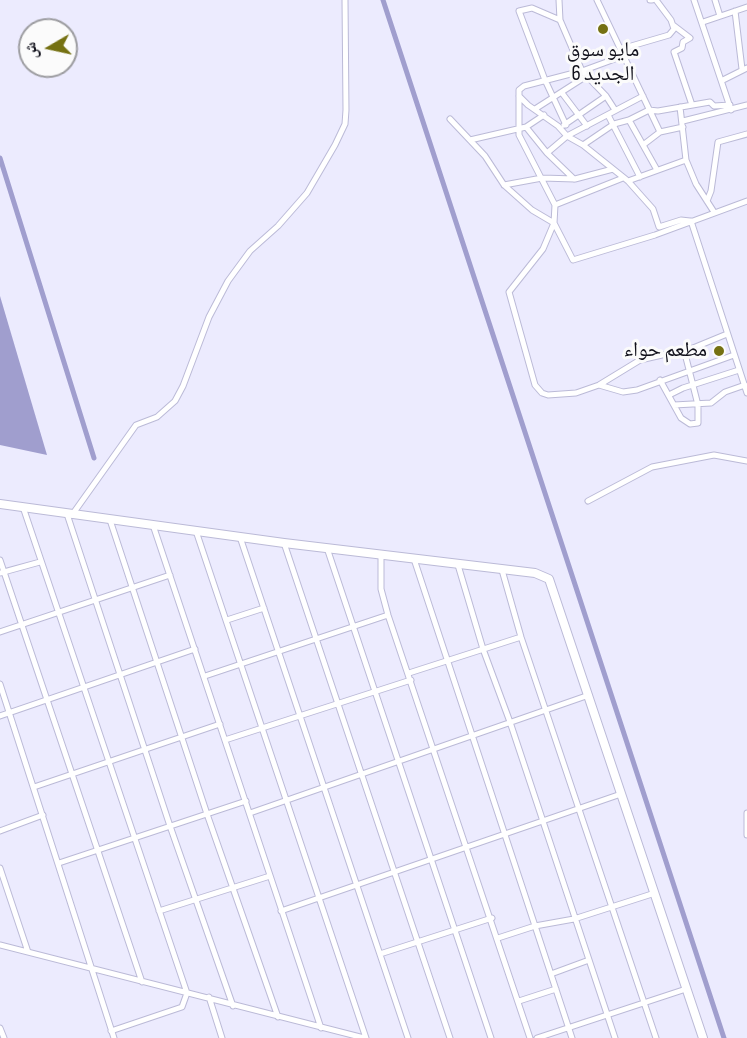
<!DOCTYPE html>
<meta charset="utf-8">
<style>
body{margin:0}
#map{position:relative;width:747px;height:1038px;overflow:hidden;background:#ecebfe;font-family:"Sofia Sans Condensed","Noto Naskh Arabic",sans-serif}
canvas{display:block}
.north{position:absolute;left:18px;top:18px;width:60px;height:60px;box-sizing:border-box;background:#fbfbfb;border:2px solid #9d9da1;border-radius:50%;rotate:261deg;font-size:16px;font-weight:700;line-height:24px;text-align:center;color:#11111b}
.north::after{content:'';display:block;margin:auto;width:21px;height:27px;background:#757112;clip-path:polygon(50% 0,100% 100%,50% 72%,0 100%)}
</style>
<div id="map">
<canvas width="747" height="1038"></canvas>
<div class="north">ش</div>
</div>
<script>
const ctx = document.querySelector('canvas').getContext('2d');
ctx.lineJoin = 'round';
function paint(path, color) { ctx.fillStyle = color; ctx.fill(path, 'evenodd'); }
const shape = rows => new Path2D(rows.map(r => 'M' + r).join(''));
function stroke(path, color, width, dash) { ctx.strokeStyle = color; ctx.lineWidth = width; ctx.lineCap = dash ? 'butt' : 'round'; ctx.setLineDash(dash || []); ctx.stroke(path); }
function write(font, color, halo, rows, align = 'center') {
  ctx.font = font + ' "Sofia Sans Condensed","Noto Naskh Arabic",sans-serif'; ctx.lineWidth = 6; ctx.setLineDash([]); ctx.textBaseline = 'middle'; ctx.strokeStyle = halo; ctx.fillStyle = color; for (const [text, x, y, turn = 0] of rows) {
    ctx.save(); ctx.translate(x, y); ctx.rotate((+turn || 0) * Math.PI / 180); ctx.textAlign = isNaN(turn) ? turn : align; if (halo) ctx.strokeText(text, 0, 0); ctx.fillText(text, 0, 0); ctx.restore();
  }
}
paint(shape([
 [0,296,47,455,0,445]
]), '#a09ece');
stroke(shape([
 [383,0,724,1038],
 [0,158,94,458]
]), '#a09ece', 5);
const street = shape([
 [559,0,560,20,582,71,606,96,615,110],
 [597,0,660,132],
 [650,0,652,0],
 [694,0,731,110],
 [715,0,720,16],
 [735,11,742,69],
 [560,20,532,8,519,11,545,80,566,125],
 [703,22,747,7],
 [673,25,690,38,683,42,682,48,674,52,692,105],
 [621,49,669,35,674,29,671,20,656,0],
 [623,56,582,71,524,86,519,90,519,135,555,205,554,223,543,249,509,292,535,385,542,393,548,395,576,393,599,385,640,360,693,348,727,334],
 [723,80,747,68],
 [562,93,587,126],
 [519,96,528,105,558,126,567,136,583,145,628,181,653,209,659,227,681,220,690,221],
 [680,107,686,160,696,184,714,212],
 [535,109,585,77],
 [608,115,640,177],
 [450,119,485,156,504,185,532,210,554,223,573,260,655,235,747,201],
 [629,120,657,170],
 [683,121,747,105],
 [564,125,606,96],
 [526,127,547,153,574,179],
 [470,140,526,127,544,115],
 [583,145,614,124,629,120,649,110,658,111,710,102,714,106,730,105],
 [643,145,660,132,683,127],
 [547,153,567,136,643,96],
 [628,181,686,160],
 [504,185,542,178,575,179,613,169],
 [707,201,711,191,718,142,747,134],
 [555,205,623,178],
 [691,221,747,393],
 [660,380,681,418,690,424,698,423,698,405,684,350],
 [599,385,623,392,637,390,734,355],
 [669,395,683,388,739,370],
 [674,405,711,403,725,392,745,385],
 [588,501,652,467,714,455,747,461],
 [23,507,187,993,182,1007,111,1031],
 [67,514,170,826,233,1006],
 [72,515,136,425,157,417,175,401,183,386,209,317,228,281,250,251,278,226,307,193,335,145,345,124,346,110,345,0],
 [110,520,207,814,278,1017],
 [153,525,321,1028],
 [196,531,366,1038],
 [240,537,408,1038],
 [284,543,450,1038],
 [327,548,491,1038],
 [381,555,381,589,388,615,530,1038],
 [414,559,572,1038],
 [0,560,142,982],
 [458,565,483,649,510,722,615,1038],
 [502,570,521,637,656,1038],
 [0,573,40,562],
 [227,620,264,608],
 [0,632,170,575],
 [409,673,521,637],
 [205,676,388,615],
 [0,684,114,1038],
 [0,716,195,649],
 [225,740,411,680],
 [34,787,220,724],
 [250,813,589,695],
 [747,813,747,835],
 [0,831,43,815],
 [59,863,246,801],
 [0,868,28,952],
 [159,911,270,876],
 [281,911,621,794],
 [498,938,535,926,574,919,655,893],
 [0,945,364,1038],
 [380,954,492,918],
 [551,974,589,960],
 [209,997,222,1038],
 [519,1001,556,989],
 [0,1028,4,1038],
 [537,1038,686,989]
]);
const secondary = shape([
 [0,504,284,543,535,573,549,579,703,1038]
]);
stroke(street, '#bbbad7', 7);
stroke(secondary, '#bbbad7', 10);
stroke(street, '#fff', 5);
stroke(secondary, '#fff', 8);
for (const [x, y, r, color] of [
 [603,29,6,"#757112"],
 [719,351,6,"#757112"]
]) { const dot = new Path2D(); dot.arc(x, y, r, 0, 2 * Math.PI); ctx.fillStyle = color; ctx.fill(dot); stroke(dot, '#fbfbfb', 2); }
write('21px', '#11111b', '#fbfbfb', [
 ["مايو سوق",603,51],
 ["6 الجديد",603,75],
 ["مطعم حواء",707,351,"right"]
]);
</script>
